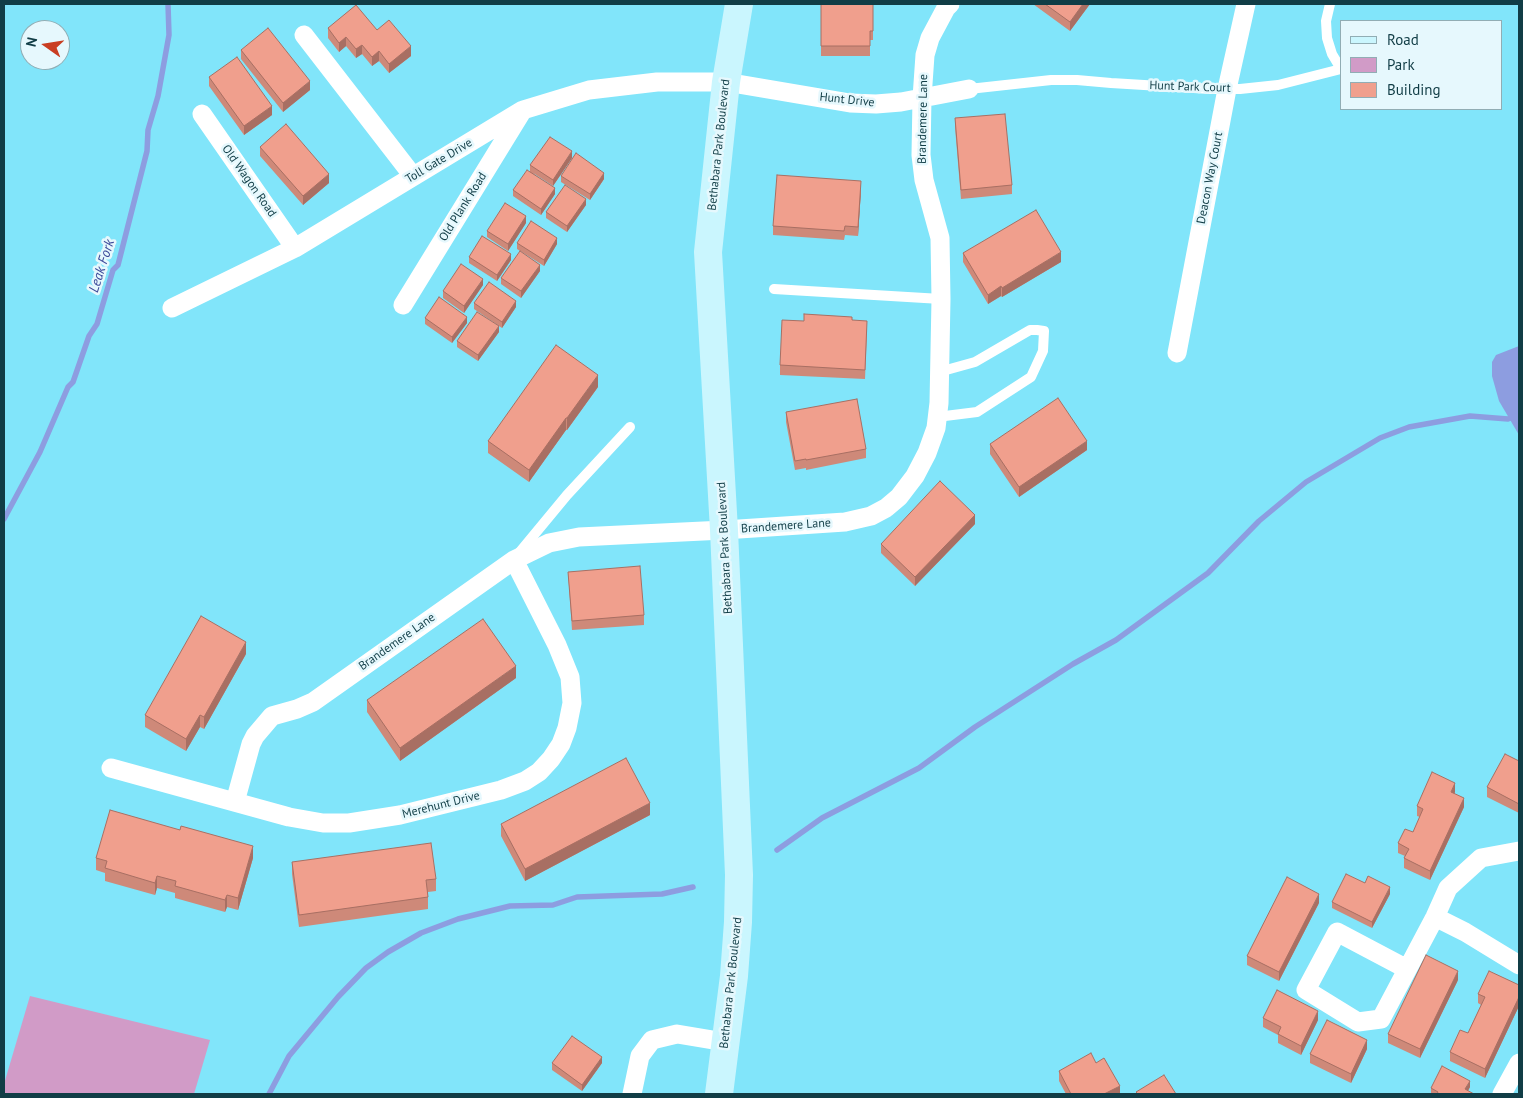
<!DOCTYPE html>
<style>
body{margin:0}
#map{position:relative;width:1523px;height:1098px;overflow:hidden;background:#81e5fa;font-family:"PT Sans",sans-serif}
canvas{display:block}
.frame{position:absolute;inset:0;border:5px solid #113d46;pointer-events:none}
.legend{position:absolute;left:1340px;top:20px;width:162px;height:90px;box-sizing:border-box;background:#e6f8fd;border:1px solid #91adb4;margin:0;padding:6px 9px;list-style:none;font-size:15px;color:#113d46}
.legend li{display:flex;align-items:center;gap:10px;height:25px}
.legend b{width:25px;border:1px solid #91adb4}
.north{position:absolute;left:20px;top:20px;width:50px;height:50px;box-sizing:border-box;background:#e6f8fd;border:1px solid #91adb4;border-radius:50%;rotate:283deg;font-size:14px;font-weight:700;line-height:20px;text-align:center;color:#113d46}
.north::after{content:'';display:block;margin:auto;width:18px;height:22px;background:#c93e22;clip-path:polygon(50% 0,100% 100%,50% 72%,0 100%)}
</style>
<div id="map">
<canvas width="1523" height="1098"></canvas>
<div class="frame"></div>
<ul class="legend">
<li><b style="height:6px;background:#caf6fe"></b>Road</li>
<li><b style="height:14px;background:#d19bc7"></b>Park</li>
<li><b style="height:14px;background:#f09f8d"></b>Building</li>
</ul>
<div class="north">N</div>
</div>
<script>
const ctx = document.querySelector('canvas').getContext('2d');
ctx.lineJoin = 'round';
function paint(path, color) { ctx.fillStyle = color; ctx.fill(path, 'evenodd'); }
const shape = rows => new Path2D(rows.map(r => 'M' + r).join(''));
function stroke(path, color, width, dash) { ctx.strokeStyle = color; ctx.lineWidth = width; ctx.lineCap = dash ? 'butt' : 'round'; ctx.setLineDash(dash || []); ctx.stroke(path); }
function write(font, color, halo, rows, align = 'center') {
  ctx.font = font + ' "PT Sans",sans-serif'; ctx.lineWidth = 5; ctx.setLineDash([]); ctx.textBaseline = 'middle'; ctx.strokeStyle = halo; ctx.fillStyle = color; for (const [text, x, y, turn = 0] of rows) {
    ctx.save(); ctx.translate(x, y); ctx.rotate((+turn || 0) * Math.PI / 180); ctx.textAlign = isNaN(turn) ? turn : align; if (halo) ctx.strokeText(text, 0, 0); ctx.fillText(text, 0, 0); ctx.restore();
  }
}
paint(shape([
 [30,996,210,1040,194,1094,4,1094,4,1084]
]), '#d19bc7');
paint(shape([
 [1519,346,1519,435,1499,401,1492,376,1492,362,1496,355]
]), '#8d9de0');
stroke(shape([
 [4,519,40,452,68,387,73,382,89,336,97,324,113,270,118,265,147,151,148,130,158,96,169,35,168,4],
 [777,850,822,818,919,768,975,727,1073,664,1116,640,1208,573,1259,521,1306,482,1380,438,1409,427,1470,416,1508,419,1519,415],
 [269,1094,289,1056,338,997,366,968,388,952,421,933,458,919,510,906,553,905,577,897,662,894,693,887]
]), '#8d9de0', 5.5);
stroke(shape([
 [969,89,1051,80,1077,80,1111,83,1210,89,1240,89,1278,85,1341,69,1332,54,1327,38,1326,21,1330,4],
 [774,289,941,299],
 [937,417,977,412,1031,377,1043,351,1044,331,1037,330,1030,330,975,362,939,372],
 [519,553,567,495,630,427]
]), '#fff', 10);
stroke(shape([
 [304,35,413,176],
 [202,114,295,248],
 [403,305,521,113],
 [172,308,295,248,523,110,589,90,657,82,726,82,850,103,876,104,901,102,969,89],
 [1177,353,1227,89,1246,4],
 [111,768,289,817,323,823,349,823,400,815,501,790,525,781,539,772,551,759,561,744,567,728,572,703,570,677,557,645,514,560],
 [235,802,251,744,255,736,272,716,297,709,313,702,514,560,549,543,579,537,724,530,845,522,871,516,886,508,899,497,915,476,927,453,936,428,939,403,941,299,940,238,924,180,921,155,922,98,925,55,930,38,946,8,950,4],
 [1435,917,1465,932,1519,965],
 [1407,969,1337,932,1306,990,1358,1022,1381,1019,1435,917,1448,888,1481,858,1519,851],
 [632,1094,640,1056,652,1040,677,1034,725,1042],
 [1502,1094,1519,1063]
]), '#fff', 19);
stroke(shape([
 [719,1094,734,976,738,922,739,875,724,530,708,252,726,82,739,4]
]), '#caf6fe', 28);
paint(shape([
 [821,4,873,4,873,40,870,40,870,56,821,56],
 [1033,4,1090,4,1070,31],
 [328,28,377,30,411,56,389,73,379,61,372,66,362,54,356,58,346,46,339,52,328,38],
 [241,50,310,90,283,112,241,59],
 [209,77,272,115,244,135,209,86],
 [955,118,1012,185,1012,194,961,199,955,127],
 [260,147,329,183,303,205,260,156],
 [572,158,553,186,533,173,555,194,541,215,513,196,513,190,530,172,530,165],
 [561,176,604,179,590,200,561,182],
 [861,190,858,236,845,235,844,240,773,235,773,226],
 [586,205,567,232,546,218,546,212],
 [526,223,508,251,487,237,487,231],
 [517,243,557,244,544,266,517,249],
 [963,253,1061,262,1002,297,1001,296,988,304,963,262],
 [469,257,511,260,497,281,469,263],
 [540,271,521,298,501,284,501,278],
 [483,285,464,313,443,298,443,291],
 [474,303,516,307,502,328,474,309],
 [425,318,467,323,452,343,425,324],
 [852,320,867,330,865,379,780,375,780,365,804,321],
 [499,332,478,361,457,347,457,341],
 [598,387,567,430,566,430,529,482,488,453,488,441],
 [786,412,866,449,866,458,806,470,806,468,795,470,786,422],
 [990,444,1087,450,1019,497,990,454],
 [975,524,915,586,881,553,881,544],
 [568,572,644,615,644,625,572,630],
 [246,654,204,729,200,727,186,751,145,727,145,715],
 [516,678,400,761,367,712,367,700],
 [1519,761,1519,813,1487,797,1487,787],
 [1455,792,1454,794,1464,807,1430,880,1404,868,1404,858,1405,856,1398,853,1398,843,1413,832,1420,817,1417,816,1417,806],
 [650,815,525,881,501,836,501,824],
 [96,858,253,858,238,910,227,907,225,912,175,898,175,893,157,888,155,895,105,881,105,873,96,870],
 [292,862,436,879,436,891,428,892,428,909,299,927,292,874],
 [1390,894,1372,928,1332,908,1332,902],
 [1319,903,1279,981,1247,965,1247,956],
 [1458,980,1420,1058,1388,1043,1388,1034],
 [1519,985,1519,1006,1485,1078,1450,1061,1450,1052,1468,1033,1481,1005,1478,1003,1478,994],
 [1263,1018,1318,1020,1301,1055,1278,1043,1278,1035,1263,1027],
 [1367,1049,1351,1083,1310,1063,1310,1054],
 [552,1063,602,1063,582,1091,552,1070],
 [1096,1063,1120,1094,1066,1094,1059,1081,1059,1071],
 [1470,1087,1468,1091,1474,1094,1431,1094,1431,1088]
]), '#ce8979');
paint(shape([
 [1083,4,1090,4,1070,31,1070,22],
 [346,37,346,46,339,52,339,43],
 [362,45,362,54,356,58,356,49],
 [411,46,411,56,389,73,389,64],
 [379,51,379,61,372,66,372,57],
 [310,81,310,90,283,112,283,103],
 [272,106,272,115,244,135,244,126],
 [572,151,572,158,553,186,553,180],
 [604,173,604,179,590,200,590,194],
 [329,174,329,183,303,205,303,196],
 [861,181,861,190,858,236,858,227],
 [555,188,555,194,541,215,541,209],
 [586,199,586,205,567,232,567,226],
 [526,216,526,223,508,251,508,244],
 [557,238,557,244,544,266,544,260],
 [1061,252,1061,262,1002,297,1002,288],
 [511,254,511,260,497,281,497,275],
 [540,265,540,271,521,298,521,291],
 [483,279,483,285,464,313,464,306],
 [1001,286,1001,296,988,304,988,295],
 [516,301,516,307,502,328,502,322],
 [467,317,467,323,452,343,452,337],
 [499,326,499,332,478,361,478,355],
 [598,375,598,387,567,430,567,418],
 [566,418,566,430,529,482,529,470],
 [1087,441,1087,450,1019,497,1019,487],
 [975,515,975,524,915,586,915,577],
 [246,642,246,654,204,729,204,717],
 [516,666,516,678,400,761,400,748],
 [200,715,200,727,186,751,186,739],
 [1455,783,1455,792,1451,802,1451,792],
 [1464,798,1464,807,1430,880,1430,871],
 [650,803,650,815,525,881,525,869],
 [253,846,253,858,238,910,238,898],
 [157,876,157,888,155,895,155,883],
 [1390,887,1390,894,1372,928,1372,922],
 [1319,894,1319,903,1279,981,1279,972],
 [227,895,227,907,225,912,225,900],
 [1458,971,1458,980,1420,1058,1420,1049],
 [1519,997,1519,1006,1485,1078,1485,1069],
 [1318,1011,1318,1020,1301,1055,1301,1046],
 [1367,1040,1367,1049,1351,1083,1351,1074],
 [602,1057,602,1063,582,1091,582,1085],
 [1470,1081,1470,1087,1466,1094,1465,1089],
 [1120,1086,1120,1094,1104,1094]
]), '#a86f63');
const building = shape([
 [821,4,873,4,873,31,870,31,870,46,821,46,821,4],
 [1045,4,1083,4,1070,22,1045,4],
 [356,5,377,30,389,20,411,46,389,64,379,51,372,57,362,45,356,49,346,37,339,43,328,28,356,5],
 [268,28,310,81,283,103,241,50,268,28],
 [237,57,272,106,244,126,209,77,237,57],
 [1005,114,1012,185,961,190,955,118,1005,114],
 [286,124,329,174,303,196,260,147,286,124],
 [550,137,572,151,553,180,530,165,550,137],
 [576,153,604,173,590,194,561,176,576,153],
 [527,170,555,188,541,209,513,190,527,170],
 [777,175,861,181,858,227,845,226,844,231,773,226,777,175],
 [565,185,586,199,567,226,546,212,565,185],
 [505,203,526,216,508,244,487,231,505,203],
 [1036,210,1061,252,1002,288,1001,286,988,295,963,253,1036,210],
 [531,221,557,238,544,260,517,243,531,221],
 [482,236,511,254,497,275,469,257,482,236],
 [520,251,540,265,521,291,501,278,520,251],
 [461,264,483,279,464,306,443,291,461,264],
 [489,282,516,301,502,322,474,303,489,282],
 [439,297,467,317,452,337,425,318,439,297],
 [477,312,499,326,478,355,457,341,477,312],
 [804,314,852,317,852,320,867,321,865,370,780,365,782,320,804,321,804,314],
 [556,345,598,375,567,418,566,418,529,470,488,441,556,345],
 [1058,398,1087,441,1019,487,990,444,1058,398],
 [857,399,866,449,806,460,806,459,795,461,786,412,857,399],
 [940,481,975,515,915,577,881,544,940,481],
 [640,566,644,615,572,621,568,572,640,566],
 [201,616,246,642,204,717,200,715,186,739,145,715,201,616],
 [483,619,516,666,400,748,367,700,483,619],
 [1505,754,1519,761,1519,804,1487,787,1505,754],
 [626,758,650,803,525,869,501,824,626,758],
 [1432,772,1455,783,1451,792,1464,798,1430,871,1404,858,1409,849,1398,843,1405,829,1413,832,1423,809,1417,806,1432,772],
 [110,810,180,830,181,826,253,846,238,898,227,895,225,900,175,886,176,881,157,876,155,883,105,868,107,861,96,858,110,810],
 [431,843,436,879,426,880,428,897,299,915,292,862,431,843],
 [1346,874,1365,883,1368,876,1390,887,1372,922,1332,902,1346,874],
 [1287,877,1319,894,1279,972,1247,956,1287,877],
 [1426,955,1458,971,1420,1049,1388,1034,1426,955],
 [1489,971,1519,985,1519,997,1485,1069,1450,1052,1460,1030,1468,1033,1485,997,1478,994,1489,971],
 [1277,990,1318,1011,1301,1046,1278,1034,1281,1027,1263,1018,1277,990],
 [1327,1020,1367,1040,1351,1074,1310,1054,1327,1020],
 [572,1036,602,1057,582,1085,552,1063,572,1036],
 [1091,1053,1096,1063,1104,1058,1120,1086,1104,1094,1071,1094,1059,1071,1091,1053],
 [1442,1066,1470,1081,1465,1089,1474,1094,1437,1094,1438,1092,1431,1088,1442,1066],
 [1164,1075,1176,1094,1138,1094,1136,1092,1164,1075]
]);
paint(building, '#f09f8d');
stroke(building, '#a86f63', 1);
write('12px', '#113d46', '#e6f8fd', [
 ["Hunt Park Court",1190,87,2],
 ["Hunt Drive",847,100,6],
 ["Brandemere Lane",923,119,-89],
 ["Bethabara Park Boulevard",719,145,-84],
 ["Toll Gate Drive",439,161,-31],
 ["Deacon Way Court",1210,178,-79],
 ["Old Wagon Road",249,181,55],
 ["Old Plank Road",463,207,-58],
 ["Brandemere Lane",786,526,-4],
 ["Bethabara Park Boulevard",725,548,-93],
 ["Brandemere Lane",397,642,-35],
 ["Merehunt Drive",441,805,-14],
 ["Bethabara Park Boulevard",731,983,-84]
]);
write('italic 14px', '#3d4a9a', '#e6f8fd', [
 ["Leak Fork",102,266,-72]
]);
</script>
